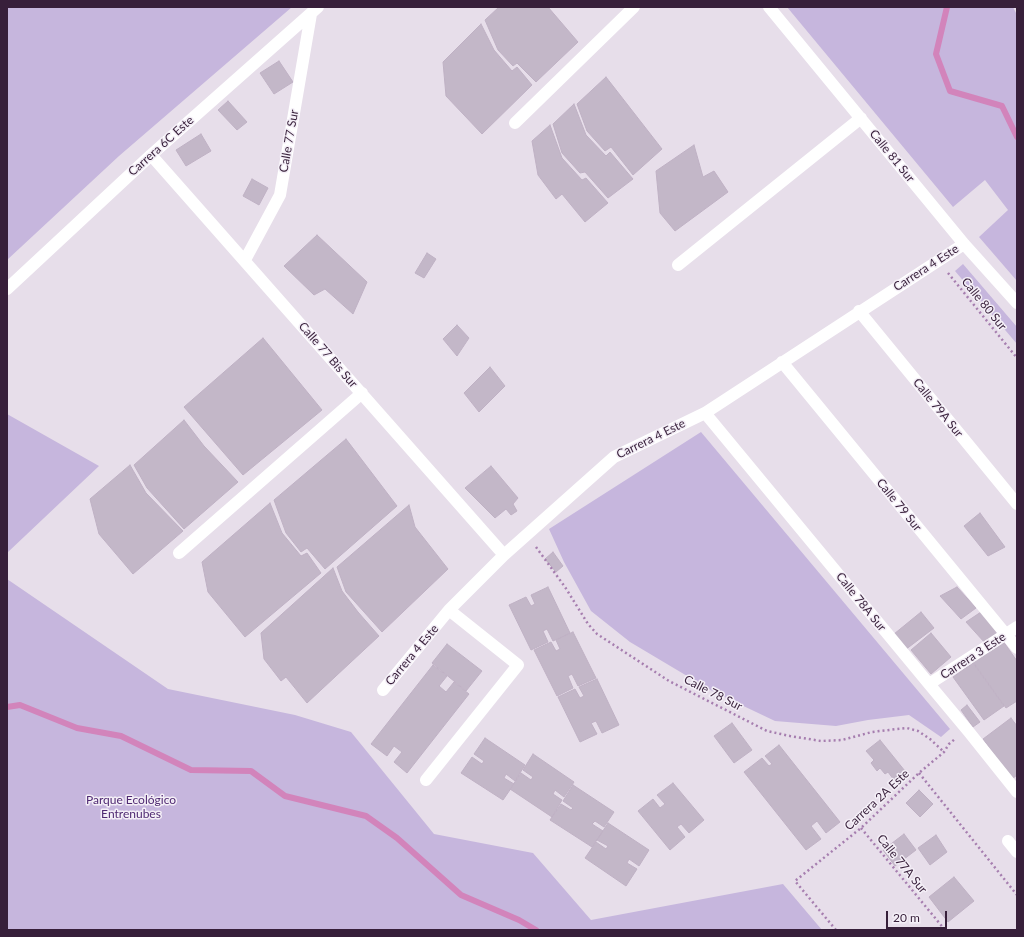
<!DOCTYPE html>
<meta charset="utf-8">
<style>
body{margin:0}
#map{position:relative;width:1024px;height:937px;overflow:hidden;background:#e7deea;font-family:Lato,sans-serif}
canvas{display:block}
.frame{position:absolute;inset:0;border:8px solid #371f3a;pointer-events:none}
.scale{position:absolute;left:886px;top:911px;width:61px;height:18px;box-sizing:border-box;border:2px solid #371f3a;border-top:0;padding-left:5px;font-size:12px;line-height:14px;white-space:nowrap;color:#371f3a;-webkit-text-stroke:3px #f4eff7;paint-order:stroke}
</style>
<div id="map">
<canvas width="1024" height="937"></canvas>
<div class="frame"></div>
<div class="scale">20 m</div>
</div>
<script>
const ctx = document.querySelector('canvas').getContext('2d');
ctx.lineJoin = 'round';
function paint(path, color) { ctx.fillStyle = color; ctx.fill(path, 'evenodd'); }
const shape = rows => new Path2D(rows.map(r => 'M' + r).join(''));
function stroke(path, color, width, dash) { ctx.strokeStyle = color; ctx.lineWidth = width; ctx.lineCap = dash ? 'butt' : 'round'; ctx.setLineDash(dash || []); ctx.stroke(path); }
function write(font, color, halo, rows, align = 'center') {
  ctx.font = font + ' Lato,sans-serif'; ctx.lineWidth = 3; ctx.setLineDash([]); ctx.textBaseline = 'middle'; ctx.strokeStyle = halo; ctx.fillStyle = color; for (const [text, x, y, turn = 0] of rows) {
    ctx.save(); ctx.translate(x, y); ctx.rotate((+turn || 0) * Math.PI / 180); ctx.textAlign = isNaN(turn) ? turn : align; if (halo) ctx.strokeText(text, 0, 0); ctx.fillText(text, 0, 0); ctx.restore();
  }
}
paint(shape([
 [7,7,292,7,119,156,7,260],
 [787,7,1013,7,1017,15,1017,281,979,237,1008,210,985,180,953,207],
 [963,264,1017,327,1017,344,955,271],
 [7,414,99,466,7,553],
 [701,432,950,729,941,737,909,715,868,720,836,726,775,721,714,692,630,642,591,611,564,562,549,529],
 [7,579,168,689,295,715,351,732,434,834,533,853,591,920,783,884,822,930,7,930]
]), '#c6b6dd');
stroke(shape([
 [947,7,936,54,950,91,1002,106,1017,137],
 [7,707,20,705,77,728,121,736,191,770,251,771,285,796,366,816,397,838,461,895,519,920,536,930]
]), '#d284bb', 6);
const building = shape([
 [499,7,548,7,578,42,536,82,517,63,513,66,498,50,485,20,499,7],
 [481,24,494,50,512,71,517,67,532,85,482,134,446,96,443,62,481,24],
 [279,61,293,82,274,94,260,73,279,61],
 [606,77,662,149,633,175,611,147,605,151,587,131,577,104,606,77],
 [228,101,247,122,237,130,218,110,228,101],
 [574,104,586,135,606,156,610,152,633,179,608,198,585,172,580,173,562,153,553,124,574,104],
 [550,125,562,158,582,180,586,178,608,203,585,222,562,194,556,199,538,175,532,141,550,125],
 [201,134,211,151,186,166,176,150,201,134],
 [694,145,703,177,714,171,728,192,675,231,660,213,656,171,694,145],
 [252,179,268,188,259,205,243,196,252,179],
 [317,235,367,282,353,314,325,289,314,295,284,266,317,235],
 [427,253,436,259,424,278,415,273,427,253],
 [457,325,469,338,457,356,443,339,457,325],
 [263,338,322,410,243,475,184,407,263,338],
 [490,367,505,386,479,412,464,393,490,367],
 [184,420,204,446,238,482,184,529,147,488,134,465,184,420],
 [346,439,397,506,325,569,307,548,301,552,286,533,274,500,346,439],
 [130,465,146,493,183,531,133,574,99,534,90,499,130,465],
 [491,466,518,498,513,504,517,511,511,515,506,509,495,518,465,488,491,466],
 [270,503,282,533,301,556,307,553,321,573,245,637,208,592,202,562,270,503],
 [409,505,415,527,448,569,382,632,346,592,337,567,409,505],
 [980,513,1005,547,988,556,964,526,980,513],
 [553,552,563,566,556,572,545,559,553,552],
 [333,568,342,591,358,612,379,636,307,703,286,677,281,681,264,659,261,633,333,568],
 [548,587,570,633,553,641,547,629,543,631,548,642,531,650,509,605,526,597,531,606,535,604,531,595,548,587],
 [957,587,976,608,961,619,940,596,957,587],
 [921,612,934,628,905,650,894,634,921,612],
 [981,612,998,634,985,643,966,622,981,612],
 [573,632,596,678,578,686,572,674,568,676,573,688,557,696,534,650,551,642,556,651,560,649,556,640,573,632],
 [931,633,951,657,931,674,911,650,931,633],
 [1003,641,1017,661,1017,701,1006,708,973,662,1003,641],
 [447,644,482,671,466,691,432,663,447,644],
 [973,663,1004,706,984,720,953,677,973,663],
 [433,665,447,676,439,686,446,692,454,682,469,694,407,773,394,762,402,752,394,746,387,756,371,744,433,665],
 [597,679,619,725,602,733,596,721,591,723,597,734,580,742,558,697,575,689,580,698,584,696,579,687,597,679],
 [967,705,980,722,973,727,961,710,967,705],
 [1011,718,1017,726,1017,775,1012,779,983,739,1011,718],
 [732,723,752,750,734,763,714,736,732,723],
 [485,738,525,765,515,781,506,774,504,778,514,784,503,800,461,773,472,757,482,764,484,761,474,754,485,738],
 [880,740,905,771,894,780,888,772,885,774,880,768,877,771,871,763,874,760,866,751,880,740],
 [779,745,840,822,826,833,817,821,811,826,821,839,806,850,744,772,762,758,769,766,772,764,765,756,779,745],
 [533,754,574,782,564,797,555,790,553,794,562,800,552,817,510,789,521,773,531,780,533,777,523,770,533,754],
 [673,783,704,820,689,833,681,824,677,827,685,837,670,850,638,811,653,799,660,808,665,804,657,795,673,783],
 [573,785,614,812,604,827,595,821,592,824,603,831,592,847,550,820,561,804,571,810,573,808,563,801,573,785],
 [919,790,933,804,920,817,906,803,919,790],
 [608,823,649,850,639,866,629,859,627,863,637,869,626,886,585,858,596,842,606,849,608,846,597,840,608,823],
 [904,834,916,850,895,866,883,850,904,834],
 [936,835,947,852,930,865,918,848,936,835],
 [954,877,974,901,948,922,929,897,954,877]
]);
paint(building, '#c3b7c8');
stroke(building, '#bfb1c4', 1);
stroke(shape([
 [948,273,1017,358],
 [536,547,565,587,588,624,597,634,669,681,767,731,790,736,821,741,842,740,872,732,897,729,907,728,918,731,930,739,944,752],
 [919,773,1017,895],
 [861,828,945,930],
 [836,930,795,881,861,828,919,773,944,752,949,744,955,739]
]), '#a67eaf', 2.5, [2, 3]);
stroke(shape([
 [769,7,964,244,1017,303],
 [515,123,634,7],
 [151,155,504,555],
 [245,260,280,195,311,14],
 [678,265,861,118],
 [7,289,151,155,318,7],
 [859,311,1017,504],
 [782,362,1017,648],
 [705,413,929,684,969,732,1017,792],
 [179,553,362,393],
 [929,684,1017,627],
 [383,690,449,610,504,555,614,457,705,413,964,244],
 [426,780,518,665,449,610],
 [1008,841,1017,852]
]), '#fff', 12);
write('12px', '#371f3a', '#f4eff7', [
 ["Calle 77 Sur",289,141,-80],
 ["Carrera 6C Este",161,146,-42],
 ["Calle 81 Sur",892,156,51],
 ["Carrera 4 Este",926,268,-33],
 ["Calle 80 Sur",984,304,51],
 ["Calle 77 Bis Sur",328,355,49],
 ["Calle 79A Sur",938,408,51],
 ["Carrera 4 Este",651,439,-26],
 ["Calle 79 Sur",899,505,51],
 ["Calle 78A Sur",861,602,51],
 ["Carrera 4 Este",412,655,-50],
 ["Carrera 3 Este",973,656,-33],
 ["Calle 78 Sur",713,693,27],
 ["Carrera 2A Este",877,800,-43],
 ["Calle 77A Sur",902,864,51]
]);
write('12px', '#4f2972', '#f4eff7', [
 ["Parque Ecológico",131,800],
 ["Entrenubes",131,814]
]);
</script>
